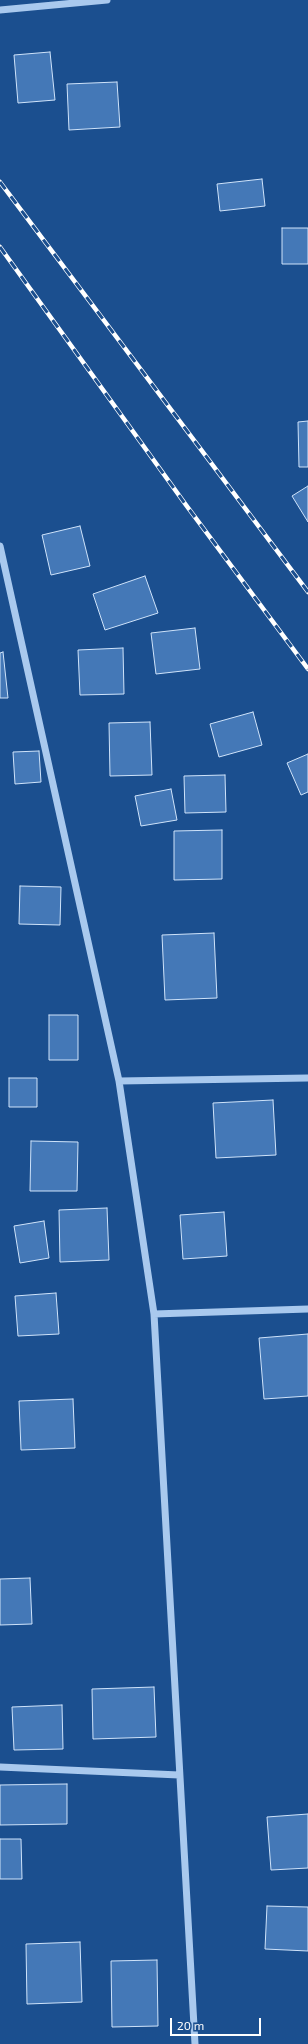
<!DOCTYPE html>
<style>
body{margin:0}
#map{position:relative;width:308px;height:2044px;overflow:hidden;background:#1b4f8f;font-family:"Exo 2",sans-serif}
canvas{display:block}
.scale{position:absolute;left:170px;top:2018px;width:91px;height:18px;box-sizing:border-box;border:2px solid #fff;border-top:0;padding-left:5px;font-size:12px;line-height:14px;white-space:nowrap;color:#fff;-webkit-text-stroke:3px #1b4f8f;paint-order:stroke}
</style>
<div id="map">
<canvas width="308" height="2044"></canvas>
<div class="scale">20 m</div>
</div>
<script>
const ctx = document.querySelector('canvas').getContext('2d');
ctx.lineJoin = 'round';
function paint(path, color) { ctx.fillStyle = color; ctx.fill(path, 'evenodd'); }
const shape = rows => new Path2D(rows.map(r => 'M' + r).join(''));
function stroke(path, color, width, dash) { ctx.strokeStyle = color; ctx.lineWidth = width; ctx.lineCap = dash ? 'butt' : 'round'; ctx.setLineDash(dash || []); ctx.stroke(path); }
const building = shape([
 [50,52,55,100,18,103,14,55,50,52],
 [117,82,120,127,69,130,67,84,117,82],
 [262,179,265,206,220,211,217,184,262,179],
 [282,228,308,228,308,264,282,264,282,228],
 [308,421,308,467,299,467,298,422,308,421],
 [308,486,308,522,292,496,308,486],
 [80,526,90,566,51,575,42,535,80,526],
 [145,576,158,613,105,630,93,594,145,576],
 [195,628,200,669,156,674,151,633,195,628],
 [123,648,124,694,80,695,78,650,123,648],
 [3,652,8,698,0,698,0,653,3,652],
 [253,712,262,745,219,757,210,724,253,712],
 [150,722,152,775,110,776,109,723,150,722],
 [39,751,41,782,15,784,13,752,39,751],
 [308,754,308,792,301,795,287,763,308,754],
 [225,775,226,812,185,813,184,776,225,775],
 [171,789,177,820,141,826,135,796,171,789],
 [222,830,222,879,174,880,174,831,222,830],
 [20,886,61,887,60,925,19,924,20,886],
 [214,933,217,998,165,1000,162,935,214,933],
 [49,1015,78,1015,78,1060,49,1060,49,1015],
 [9,1078,37,1078,37,1107,9,1107,9,1078],
 [273,1100,276,1155,216,1158,213,1103,273,1100],
 [31,1141,78,1142,77,1191,30,1191,31,1141],
 [107,1208,109,1260,60,1262,59,1210,107,1208],
 [224,1212,227,1256,183,1259,180,1215,224,1212],
 [44,1221,49,1258,20,1263,14,1226,44,1221],
 [56,1293,59,1334,18,1336,15,1296,56,1293],
 [308,1334,308,1396,264,1399,259,1338,308,1334],
 [73,1399,75,1448,21,1450,19,1401,73,1399],
 [30,1578,32,1624,0,1625,0,1579,30,1578],
 [154,1687,156,1737,93,1739,92,1689,154,1687],
 [62,1705,63,1749,14,1750,12,1707,62,1705],
 [67,1784,67,1824,0,1825,0,1785,67,1784],
 [308,1814,308,1868,271,1870,267,1817,308,1814],
 [0,1839,21,1839,22,1879,0,1879,0,1839],
 [267,1906,308,1907,308,1951,265,1949,267,1906],
 [80,1942,82,2002,27,2004,26,1944,80,1942],
 [157,1960,158,2026,112,2027,111,1961,157,1960]
]);
paint(building, '#4478b7');
stroke(building, '#cfe3fa', 1);
stroke(shape([
 [0,10,107,0],
 [0,546,119,1081,154,1314,195,2044],
 [119,1081,308,1078],
 [154,1314,308,1309],
 [0,1767,179,1775]
]), '#a9c9ee', 7);
const rail = shape([
 [0,182,308,592],
 [0,247,186,505,308,669]
]);
stroke(rail, '#fff', 4.5);
stroke(rail, '#1b4f8f', 3, [9]);
</script>
